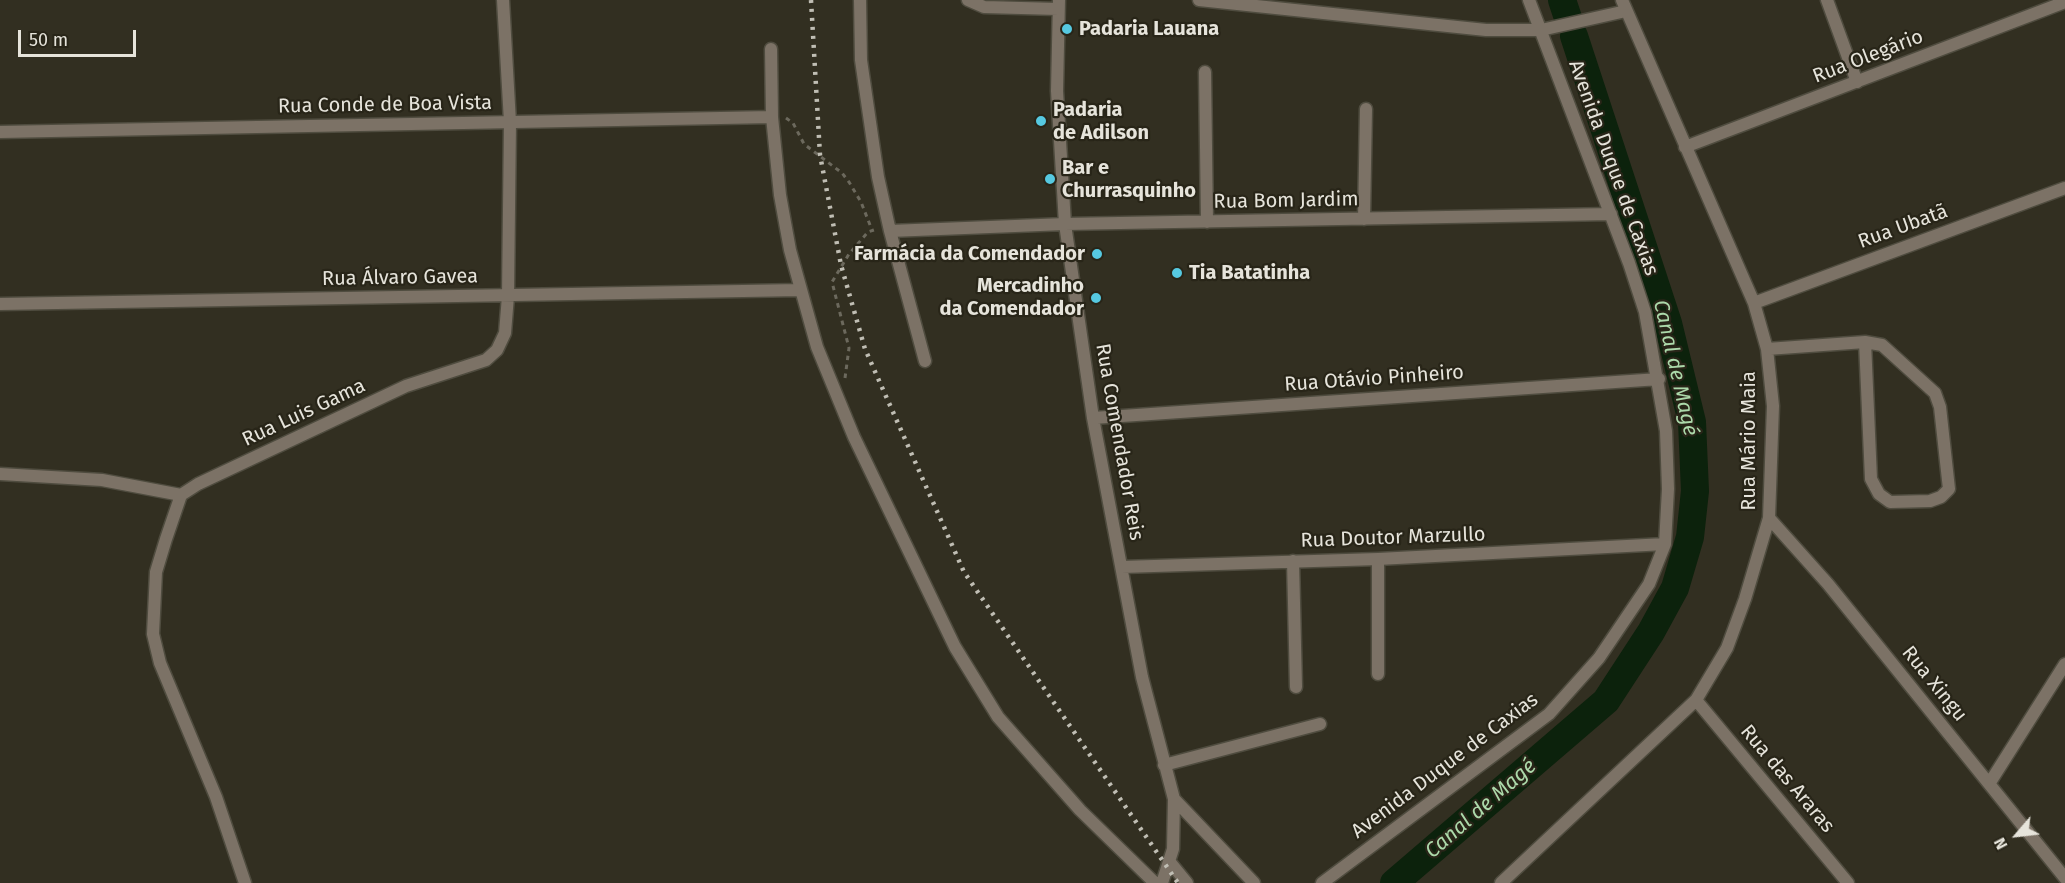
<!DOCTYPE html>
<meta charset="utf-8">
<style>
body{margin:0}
#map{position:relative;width:2065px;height:883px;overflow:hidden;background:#322f21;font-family:"Fira Sans",sans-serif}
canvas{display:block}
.north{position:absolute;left:1987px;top:805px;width:60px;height:60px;-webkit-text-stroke:4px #282518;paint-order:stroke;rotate:242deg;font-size:16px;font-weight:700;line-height:24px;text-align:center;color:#e6e4db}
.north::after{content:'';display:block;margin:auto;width:21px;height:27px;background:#e6e4db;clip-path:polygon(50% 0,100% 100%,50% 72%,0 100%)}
.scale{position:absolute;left:18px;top:30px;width:118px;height:27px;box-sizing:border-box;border:3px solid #e6e4db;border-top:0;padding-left:8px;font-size:18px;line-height:21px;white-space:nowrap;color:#e6e4db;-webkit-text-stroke:4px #282518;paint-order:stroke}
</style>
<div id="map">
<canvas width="2065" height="883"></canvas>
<div class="north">N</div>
<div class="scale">50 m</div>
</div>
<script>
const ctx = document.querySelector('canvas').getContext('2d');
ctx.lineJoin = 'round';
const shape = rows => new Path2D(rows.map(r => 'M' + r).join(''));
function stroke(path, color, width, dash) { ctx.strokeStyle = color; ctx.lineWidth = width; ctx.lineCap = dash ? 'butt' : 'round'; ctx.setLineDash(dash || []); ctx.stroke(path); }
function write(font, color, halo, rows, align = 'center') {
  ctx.font = font + ' "Fira Sans",sans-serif'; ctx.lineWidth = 4.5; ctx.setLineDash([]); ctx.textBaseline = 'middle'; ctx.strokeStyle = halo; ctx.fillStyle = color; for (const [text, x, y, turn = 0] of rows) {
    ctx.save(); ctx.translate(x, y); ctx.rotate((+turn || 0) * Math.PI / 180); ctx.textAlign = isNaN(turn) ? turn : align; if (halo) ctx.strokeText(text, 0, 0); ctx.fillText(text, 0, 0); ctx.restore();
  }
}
stroke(shape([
 [1562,0,1568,18],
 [1394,883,1606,701,1651,632,1675,588,1690,537,1695,491,1692,422,1668,323,1574,36]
]), '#0c220c', 28);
const minor = shape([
 [860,0,861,60,878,177,890,231,925,361],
 [968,0,984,7,1058,9],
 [1059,0,1057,91,1065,224,1093,418,1142,677,1174,799,1173,849,1162,883],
 [1199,0,1486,30,1541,30,1626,11],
 [1827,0,1857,82],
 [771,49,772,117,780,195,790,250,817,347,854,437,955,647,998,717,1080,810,1155,883],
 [1205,72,1207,222],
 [0,132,772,117],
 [1685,147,2065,2],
 [1364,219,1366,109],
 [890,231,1065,224,1611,214],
 [1754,303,2065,188],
 [0,304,800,290],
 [1767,349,1865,342,1882,345,1935,393,1940,407,1949,489,1941,497,1930,501,1890,502,1879,494,1871,479,1865,342],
 [1093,418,1659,379],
 [0,474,102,480,181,495],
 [1769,518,1828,584,2065,878],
 [1293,561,1296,687],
 [1122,567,1378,559,1665,544],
 [1378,674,1378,559],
 [1696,700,1848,883],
 [1164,765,1320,724],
 [1989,784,2065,664],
 [1174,799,1254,883],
 [1169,861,1187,883],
 [245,883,216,797,160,663,153,634,156,572,166,539,181,495,198,484,406,386,486,360,497,350,505,333,508,296,510,122,503,0],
 [1322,883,1549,714,1599,658,1649,584,1665,544,1668,489,1666,431,1645,312,1629,263,1529,0],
 [1501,883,1696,700,1727,648,1745,599,1769,518,1773,406,1767,349,1754,303,1622,0]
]);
stroke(minor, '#4f4c3f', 15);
stroke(shape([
 [786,118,793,123,804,144,842,173,849,182,861,202,872,230],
 [845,378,849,348,832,282,849,254,868,232,877,229]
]), '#6c695d', 3, [4.5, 4.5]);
stroke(minor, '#7c7266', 12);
stroke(shape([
 [811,0,820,155,841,265,865,349,964,572,1178,883]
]), '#c0beb4', 4.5, [3, 6]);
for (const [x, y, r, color] of [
 [1067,29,6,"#56c9e1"],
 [1041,121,6,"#56c9e1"],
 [1050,179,6,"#56c9e1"],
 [1097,254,6,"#56c9e1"],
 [1177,273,6,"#56c9e1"],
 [1096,298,6,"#56c9e1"]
]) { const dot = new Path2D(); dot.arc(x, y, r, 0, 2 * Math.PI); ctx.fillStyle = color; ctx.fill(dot); stroke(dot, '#282518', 2); }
write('bold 20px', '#e6e4db', '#282518', [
 ["Padaria Lauana",1079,29],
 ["Padaria",1053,110],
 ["de Adilson",1053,133],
 ["Bar e",1062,168],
 ["Churrasquinho",1062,191],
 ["Farmácia da Comendador",1085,254,"right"],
 ["Tia Batatinha",1189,273],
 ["Mercadinho",1084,286,"right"],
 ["da Comendador",1084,309,"right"]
], 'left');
write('20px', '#e6e4db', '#282518', [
 ["Rua Olegário",1868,57,-21],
 ["Rua Conde de Boa Vista",385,105,-1],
 ["Avenida Duque de Caxias",1613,168,70],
 ["Rua Bom Jardim",1286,201,-1],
 ["Rua Ubatã",1903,227,-20],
 ["Rua Álvaro Gavea",400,278,-1],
 ["Rua Otávio Pinheiro",1374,379,-4],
 ["Rua Luis Gama",304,413,-25],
 ["Rua Mário Maia",1749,441,-90],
 ["Rua Comendador Reis",1119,442,80],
 ["Rua Doutor Marzullo",1393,538,-2],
 ["Rua Xingu",1934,684,51],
 ["Avenida Duque de Caxias",1445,766,-37],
 ["Rua das Araras",1787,779,50]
]);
write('italic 21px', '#acd9aa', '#282518', [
 ["Canal de Magé",1675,368,77],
 ["Canal de Magé",1481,809,-41]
]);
</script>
